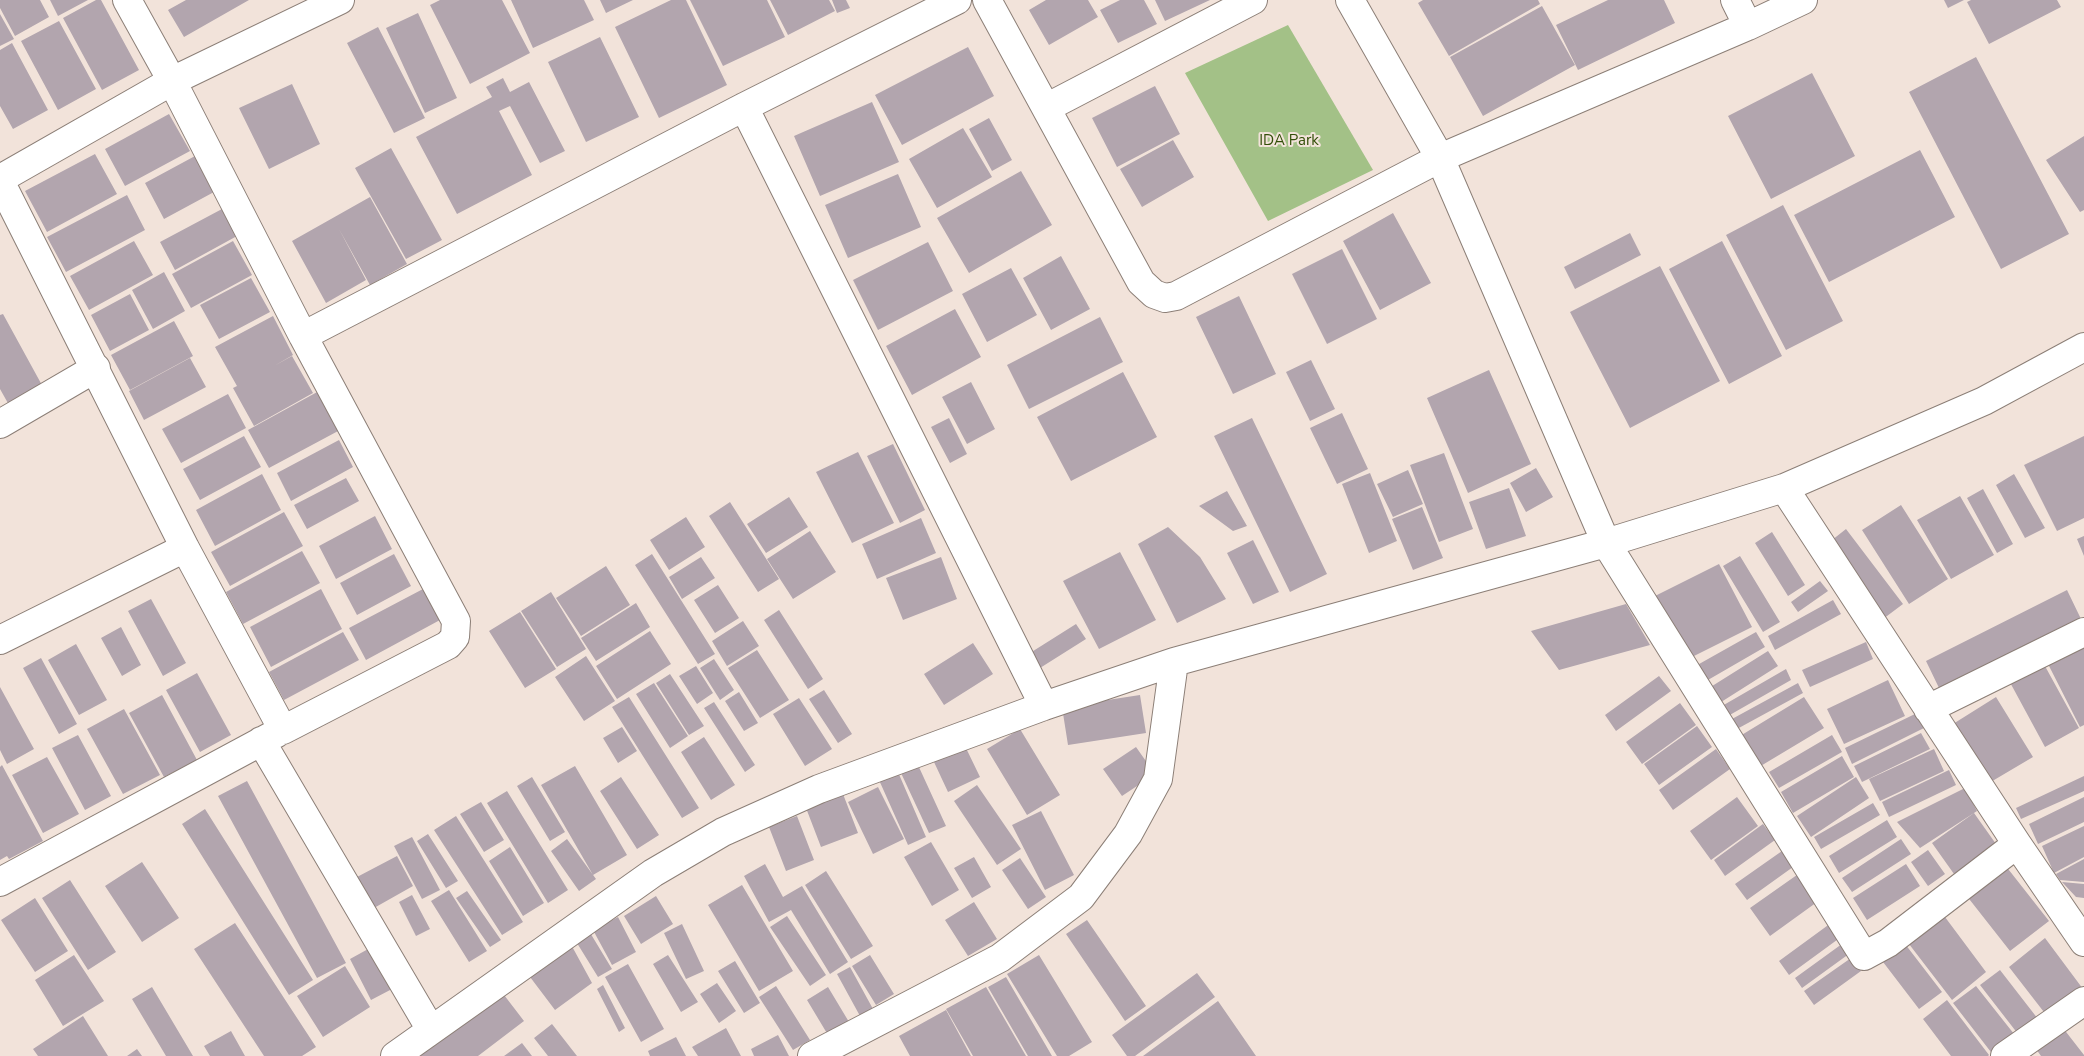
<!DOCTYPE html>
<style>
body{margin:0}
canvas{display:block;background:#f2e3da}
</style>
<canvas width="2084" height="1056"></canvas>
<script>
const ctx = document.querySelector('canvas').getContext('2d');
ctx.lineJoin = 'round';
function paint(path, color) { ctx.fillStyle = color; ctx.fill(path, 'evenodd'); }
const shape = rows => new Path2D(rows.map(r => 'M' + r).join(''));
function stroke(path, color, width, dash) { ctx.strokeStyle = color; ctx.lineWidth = width; ctx.lineCap = dash ? 'butt' : 'round'; ctx.setLineDash(dash || []); ctx.stroke(path); }
function write(font, color, halo, rows, align = 'center') {
  ctx.font = font + ' "Nunito Sans",sans-serif'; ctx.lineWidth = 4; ctx.setLineDash([]); ctx.textBaseline = 'middle'; ctx.strokeStyle = halo; ctx.fillStyle = color; for (const [text, x, y, turn = 0] of rows) {
    ctx.save(); ctx.translate(x, y); ctx.rotate((+turn || 0) * Math.PI / 180); ctx.textAlign = isNaN(turn) ? turn : align; if (halo) ctx.strokeText(text, 0, 0); ctx.fillText(text, 0, 0); ctx.restore();
  }
}
paint(shape([
 [1288,25,1373,170,1268,221,1185,73]
]), '#a3c187');
paint(shape([
 [0,0,40,0,49,17,15,36,0,8],
 [50,0,88,0,58,16],
 [96,0,101,0,139,70,102,90,63,18],
 [186,0,249,0,184,37,168,10],
 [440,0,502,0,530,53,470,84,430,5],
 [511,0,584,0,594,20,533,48],
 [600,0,633,0,606,13],
 [671,0,686,0,727,85,659,118,615,27],
 [690,0,767,0,785,37,723,66],
 [770,0,829,0,835,11,788,35],
 [832,0,846,0,850,8,837,13],
 [1046,0,1088,0,1098,17,1049,45,1029,10],
 [1120,0,1144,0,1157,24,1118,43,1100,10],
 [1155,0,1210,0,1165,21],
 [1423,0,1538,0,1540,4,1449,56,1418,3],
 [1608,0,1664,0,1675,23,1578,70,1556,25],
 [1944,0,1964,0,1948,8],
 [1971,0,2057,0,2061,7,1989,44,1967,2],
 [1542,6,1575,65,1483,116,1450,57],
 [418,13,457,98,425,113,386,28],
 [0,14,14,39,0,46],
 [59,21,96,89,58,110,21,41],
 [378,27,425,118,394,133,347,43],
 [600,37,639,117,586,142,548,62],
 [12,43,48,110,13,129,0,106,0,50],
 [968,47,994,96,902,145,875,95],
 [1976,57,2069,234,2001,269,1909,92],
 [1812,73,1855,156,1771,199,1728,116],
 [503,78,510,92,529,82,565,151,540,163,510,106,499,111,532,175,457,214,416,137,492,97,486,87],
 [292,84,320,144,269,169,239,108],
 [1155,86,1180,134,1117,167,1092,118],
 [872,102,899,162,820,196,794,136],
 [169,114,190,151,125,186,105,149],
 [989,118,1012,160,992,171,969,129],
 [963,128,992,177,937,208,909,159],
 [2084,136,2084,210,2080,212,2046,160],
 [1173,140,1194,177,1142,207,1120,169],
 [391,148,442,240,406,259,355,168],
 [1920,150,1955,217,1829,282,1794,215],
 [95,154,117,194,47,232,25,191],
 [195,156,214,192,164,219,145,183],
 [1021,171,1052,225,969,273,937,218],
 [898,174,921,227,848,258,825,205],
 [127,195,145,230,66,272,47,237],
 [370,197,407,264,370,285,339,229,366,280,326,303,292,241],
 [1783,205,1843,321,1786,350,1726,235],
 [222,209,237,236,175,270,160,242],
 [1393,213,1431,283,1380,310,1343,241],
 [1630,233,1641,255,1575,289,1564,267],
 [134,241,153,275,89,310,70,276],
 [233,241,252,275,191,308,172,274],
 [1722,241,1782,356,1729,384,1669,269],
 [928,242,953,291,878,330,853,280],
 [1342,249,1377,319,1327,344,1292,274],
 [1061,256,1090,309,1051,330,1023,278],
 [1660,266,1720,381,1630,428,1570,312],
 [1011,268,1037,315,987,342,962,294],
 [164,272,185,311,153,329,132,290],
 [251,278,270,312,219,339,200,305],
 [130,294,149,330,110,351,91,315],
 [1239,296,1276,374,1233,394,1196,317],
 [955,309,981,357,912,395,886,346],
 [3,314,43,387,9,405,0,389,0,315],
 [273,316,293,355,274,366,292,356,313,393,254,426,233,388,237,386,215,347],
 [1100,317,1123,362,1029,409,1007,365],
 [174,321,193,356,130,390,111,355],
 [190,358,206,387,144,420,129,391],
 [1311,360,1335,409,1310,421,1286,372],
 [1489,370,1531,464,1468,493,1427,398],
 [1123,372,1157,437,1071,481,1037,417],
 [971,382,995,429,967,444,942,397],
 [319,391,340,430,269,468,248,430],
 [228,394,246,428,181,463,162,429],
 [1342,413,1368,469,1337,484,1310,428],
 [949,418,967,454,950,463,931,427],
 [1252,418,1327,574,1290,592,1214,436],
 [244,436,261,467,200,500,183,469],
 [2084,436,2084,518,2057,531,2024,465],
 [339,440,353,467,291,501,277,473],
 [893,444,925,510,900,523,867,456],
 [858,452,894,523,852,543,816,472],
 [1444,453,1473,529,1439,542,1410,465],
 [1536,468,1553,497,1526,512,1510,483],
 [1408,470,1423,504,1393,517,1377,484],
 [1370,473,1397,541,1369,553,1342,484],
 [262,474,281,510,215,546,196,510],
 [2014,474,2045,528,2025,538,1996,485],
 [346,478,359,501,307,529,294,505],
 [1509,488,1526,536,1486,549,1469,502],
 [1983,489,2013,544,1997,553,1967,498],
 [1227,491,1247,526,1233,531,1199,506],
 [1960,496,1994,555,1951,579,1917,520],
 [789,497,808,527,766,553,747,524],
 [730,502,779,579,758,592,709,516],
 [1901,505,1948,579,1909,604,1862,530],
 [1422,507,1443,558,1413,570,1392,519],
 [284,512,303,546,230,586,211,552],
 [375,516,392,549,336,579,319,546],
 [686,517,705,547,669,570,650,540],
 [921,518,936,553,877,579,862,544],
 [1168,527,1200,557,1226,599,1177,623,1138,544],
 [1846,529,1903,604,1875,625,1827,544],
 [810,531,836,572,793,599,767,559],
 [1772,532,1805,585,1788,596,1755,543],
 [2084,536,2084,556,2077,539],
 [1253,540,1279,592,1253,604,1227,553],
 [302,551,320,583,243,624,226,592],
 [1120,552,1156,620,1099,649,1063,581],
 [394,554,411,586,357,615,340,583],
 [652,554,715,654,698,664,635,565],
 [1740,556,1780,622,1763,632,1723,566],
 [701,557,715,578,682,599,669,577],
 [941,557,957,599,903,620,886,578],
 [1719,564,1752,627,1684,661,1651,598],
 [606,566,630,605,581,636,556,598],
 [1820,581,1828,591,1798,612,1791,602],
 [718,585,739,618,715,633,694,600],
 [321,589,342,629,271,667,250,627],
 [423,589,440,620,366,660,349,628],
 [2067,590,2081,619,1940,690,1926,661],
 [551,592,586,649,557,667,521,611],
 [151,599,186,663,163,676,128,611],
 [1833,600,1841,614,1775,650,1768,636],
 [636,603,650,627,596,661,581,638],
 [1626,604,1650,645,1559,670,1531,631],
 [779,610,823,679,808,689,764,620],
 [520,612,556,669,525,688,489,631],
 [743,621,759,646,727,666,712,641],
 [1076,624,1086,639,1040,668,1030,653],
 [121,627,141,665,122,676,101,638],
 [650,631,671,664,617,699,596,666],
 [343,632,359,660,284,700,269,672],
 [1756,632,1765,647,1701,684,1692,668],
 [1866,642,1873,659,1810,687,1802,670],
 [973,643,993,674,944,705,924,674],
 [76,644,107,700,79,715,48,660],
 [2082,644,2084,648,2084,725,2080,727,2047,662],
 [757,650,789,700,760,718,728,668],
 [1768,651,1778,666,1718,704,1709,688],
 [586,656,615,701,584,721,555,677],
 [2040,657,2079,728,2045,747,2006,675],
 [41,658,77,724,59,734,23,668],
 [714,659,734,690,720,700,700,668],
 [696,666,713,693,697,704,679,676],
 [1786,669,1791,680,1728,716,1722,706],
 [197,673,231,735,200,752,166,690],
 [670,674,704,726,689,735,656,683],
 [1659,676,1671,691,1616,731,1605,715],
 [1888,680,1905,716,1844,744,1827,709],
 [654,683,688,736,670,748,636,694],
 [1798,683,1803,693,1737,729,1732,719],
 [0,687,34,749,7,764,0,750],
 [824,690,852,734,838,743,809,699],
 [739,692,758,723,744,731,725,701],
 [162,695,197,760,164,777,129,713],
 [1140,695,1146,733,1068,745,1062,707],
 [629,697,699,808,682,818,612,707],
 [1804,697,1824,728,1759,767,1740,736],
 [1996,697,2033,757,1989,783,1953,724],
 [799,698,832,749,805,766,773,714],
 [714,702,755,765,745,772,704,708],
 [1680,703,1696,725,1642,764,1626,742],
 [124,709,160,775,123,794,87,729],
 [1917,713,1924,728,1852,764,1845,748],
 [1697,726,1712,747,1659,785,1644,764],
 [622,727,637,751,618,763,603,738],
 [1020,729,1060,795,1027,815,987,749],
 [1921,733,1930,749,1862,782,1854,766],
 [78,735,111,796,85,810,52,748],
 [1832,735,1842,752,1779,788,1769,772],
 [704,737,735,785,711,800,681,752],
 [965,746,980,777,948,792,934,762],
 [1136,747,1155,774,1122,796,1103,769],
 [1716,749,1730,769,1673,810,1659,790],
 [1934,749,1944,771,1880,801,1869,779],
 [1842,756,1854,777,1793,813,1781,792],
 [47,757,79,814,43,833,12,775],
 [2,765,43,841,9,859,7,856,0,860,0,767],
 [918,765,946,826,929,833,901,773],
 [575,766,627,855,593,875,541,785],
 [1949,770,1956,785,1889,817,1882,802],
 [898,772,926,837,908,845,879,780],
 [2084,776,2084,791,2021,819,2016,808],
 [532,777,565,832,550,841,517,786],
 [621,777,659,835,637,849,600,791],
 [1856,777,1869,798,1811,837,1797,816],
 [247,781,346,963,317,978,218,796],
 [977,785,1021,849,997,865,954,801],
 [878,787,904,839,873,854,848,802],
 [1965,788,1977,811,1920,848,1897,822],
 [507,791,568,890,548,903,487,803],
 [843,794,858,833,821,847,806,808],
 [1737,797,1758,826,1711,860,1690,831],
 [2084,797,2084,822,2038,844,2029,824],
 [481,802,504,840,484,852,460,814],
 [1873,803,1880,815,1821,849,1814,837],
 [205,809,313,980,289,995,182,824],
 [1041,811,1074,875,1045,890,1012,825],
 [1974,813,1996,844,1954,874,1932,843],
 [456,816,523,922,502,935,434,830],
 [797,816,814,860,786,871,769,827],
 [1887,820,1897,837,1839,873,1829,856],
 [1763,824,1775,840,1725,876,1714,860],
 [2084,826,2084,857,2054,873,2042,846],
 [428,834,458,881,446,888,417,841],
 [412,837,440,890,422,899,394,846],
 [567,839,596,879,579,891,551,851],
 [1901,839,1911,854,1852,892,1842,878],
 [931,842,959,890,932,906,904,857],
 [510,847,544,903,523,916,489,861],
 [1928,850,1945,874,1928,886,1911,862],
 [1782,851,1793,867,1747,900,1735,884],
 [397,856,413,886,374,908,357,877],
 [974,857,991,887,972,898,954,868],
 [1020,858,1046,897,1028,909,1002,870],
 [2084,859,2084,882,2060,880,2056,874],
 [142,862,179,918,142,942,105,886],
 [765,864,783,897,802,886,848,962,830,974,791,910,769,922,744,876],
 [1906,864,1920,886,1867,920,1853,898],
 [2005,865,2049,921,2010,951,1966,895],
 [1804,870,1824,897,1770,936,1750,908],
 [826,871,873,946,851,959,805,885],
 [70,880,116,952,88,970,42,898],
 [2062,882,2084,884,2084,898,2076,897],
 [742,885,793,971,759,991,708,905],
 [449,890,487,951,469,962,431,901],
 [467,891,501,940,490,947,456,898],
 [412,895,430,929,416,936,399,902],
 [656,896,673,924,641,944,624,916],
 [35,898,68,951,35,972,1,920],
 [974,902,997,939,968,956,945,920],
 [1942,913,1986,972,1952,1000,1909,944,1926,932,1923,928],
 [787,916,826,975,810,986,770,927],
 [618,917,636,952,612,965,593,930],
 [1087,920,1146,1006,1125,1021,1066,934],
 [235,923,316,1047,302,1056,264,1056,194,949],
 [1831,923,1841,937,1789,975,1779,961],
 [682,924,704,971,686,979,664,933],
 [586,926,612,969,598,977,572,935],
 [2045,938,2083,989,2047,1016,2009,967],
 [568,939,592,983,555,1010,524,969],
 [1902,940,1942,992,1919,1009,1880,958],
 [1846,941,1853,951,1802,988,1795,978],
 [370,948,392,989,371,1000,350,959],
 [74,955,104,1001,63,1026,35,980],
 [668,955,698,1002,681,1012,653,964],
 [870,955,894,994,876,1005,852,966],
 [1039,955,1092,1042,1069,1056,1057,1056,1007,974],
 [1851,958,1861,971,1814,1005,1804,991],
 [735,961,760,1003,744,1013,718,971],
 [628,964,664,1029,641,1042,605,977],
 [345,966,370,1007,323,1037,297,996],
 [850,967,873,1009,860,1016,837,974],
 [2000,970,2038,1019,2018,1034,1980,985],
 [1197,973,1215,997,1135,1056,1127,1056,1112,1035],
 [1006,977,1052,1056,1028,1056,988,987],
 [717,983,736,1011,719,1023,700,994],
 [603,985,625,1028,619,1032,597,989],
 [776,986,810,1040,793,1050,759,997],
 [1976,986,2018,1039,1994,1056,1953,1003],
 [152,987,193,1056,166,1056,132,999],
 [828,987,852,1027,831,1040,807,1000],
 [986,987,1026,1056,973,1056,946,1009],
 [501,991,524,1021,478,1056,414,1056],
 [1947,1000,1989,1055,1988,1056,1951,1056,1923,1019],
 [1218,1001,1256,1056,1143,1056],
 [946,1010,971,1056,910,1056,899,1036],
 [83,1016,108,1056,38,1056,33,1049],
 [552,1024,577,1056,548,1056,534,1038],
 [726,1028,741,1056,698,1056,692,1047],
 [2063,1028,2084,1055,2084,1056,2041,1056,2036,1049],
 [231,1031,245,1056,210,1056,204,1046],
 [778,1035,789,1056,754,1056,751,1049],
 [676,1037,686,1056,650,1056,648,1051],
 [522,1043,532,1056,504,1056],
 [137,1049,142,1056,127,1056]
]), '#b2a5ae');
const minor = shape([
 [127,0,172,81,340,0],
 [987,0,1141,282,1154,294,1165,298,1176,296,1440,158,1748,26,1735,0],
 [1350,0,1440,158,1606,543,1864,956,1888,943,2017,844,1784,488],
 [1748,26,1803,0],
 [744,107,1044,706],
 [1046,108,1253,0],
 [0,179,172,81,303,336,744,107,957,0],
 [0,181,185,548,283,730,448,645,455,637,456,621,303,336],
 [0,424,96,368],
 [0,640,185,548],
 [1928,709,2084,632],
 [261,741,431,1030],
 [2017,844,2084,942],
 [0,882,277,733],
 [395,1056,653,873,723,832,819,789,1044,706,1174,662,1606,543,1784,488,1984,401,2084,347],
 [812,1056,1000,958,1081,897,1128,834,1158,779,1174,662],
 [2005,1056,2084,1001]
]);
stroke(minor, '#8c7f77', 30);
stroke(minor, '#fff', 28);
write('15px', '#334f09', '#f2e3da', [
 ["IDA Park",1289,141]
]);
</script>
